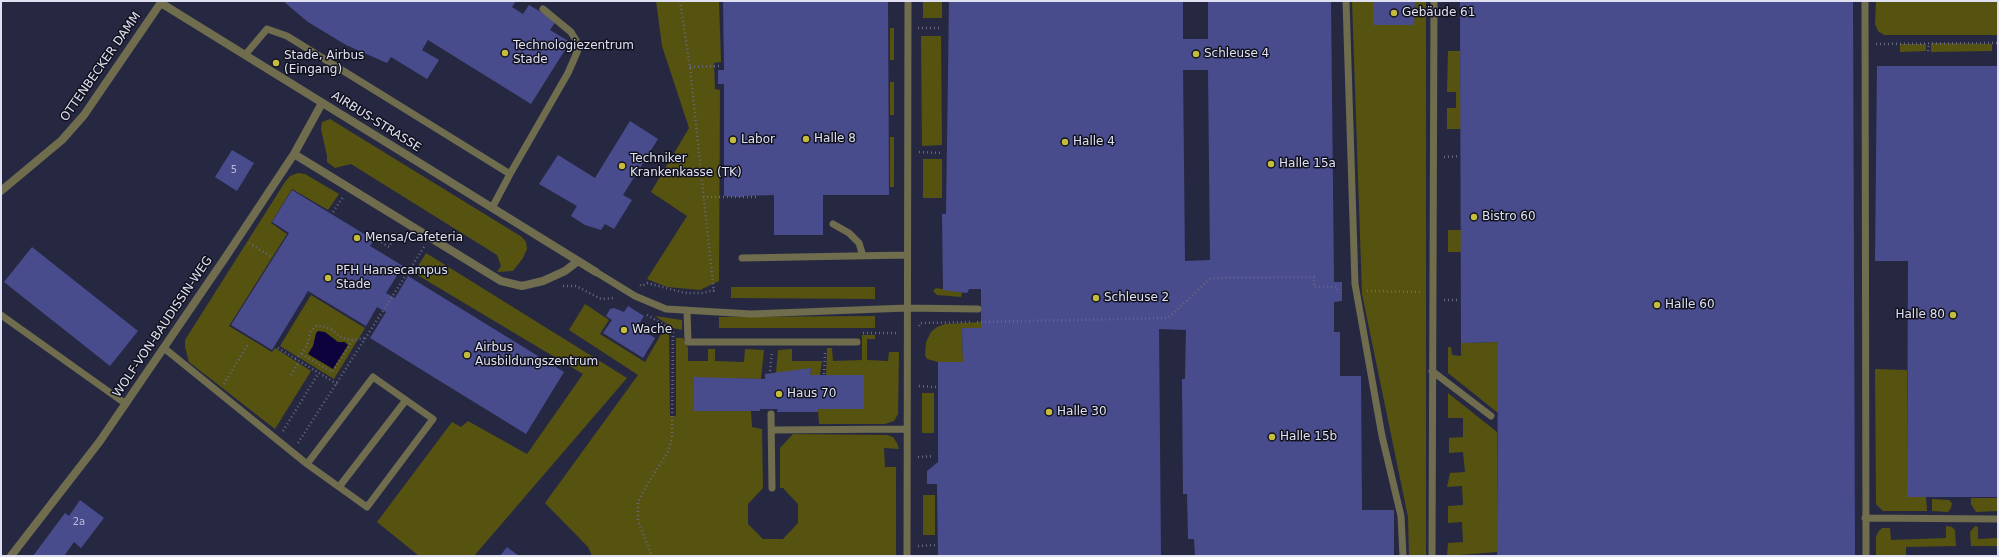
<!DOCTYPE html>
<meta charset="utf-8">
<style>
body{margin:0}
#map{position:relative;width:1999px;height:557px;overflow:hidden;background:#262842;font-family:"DejaVu Sans",sans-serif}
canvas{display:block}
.frame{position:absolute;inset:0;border:2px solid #dfe1f3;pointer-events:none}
</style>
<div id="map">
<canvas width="1999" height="557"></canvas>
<div class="frame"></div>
</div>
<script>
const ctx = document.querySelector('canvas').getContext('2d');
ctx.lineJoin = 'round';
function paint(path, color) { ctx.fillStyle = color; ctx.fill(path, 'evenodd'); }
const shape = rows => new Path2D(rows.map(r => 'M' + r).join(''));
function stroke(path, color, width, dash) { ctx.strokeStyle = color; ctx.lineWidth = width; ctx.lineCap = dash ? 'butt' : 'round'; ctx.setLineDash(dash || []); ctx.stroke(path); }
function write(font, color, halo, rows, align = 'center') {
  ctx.font = font + ' "DejaVu Sans",sans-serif'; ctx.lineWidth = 3; ctx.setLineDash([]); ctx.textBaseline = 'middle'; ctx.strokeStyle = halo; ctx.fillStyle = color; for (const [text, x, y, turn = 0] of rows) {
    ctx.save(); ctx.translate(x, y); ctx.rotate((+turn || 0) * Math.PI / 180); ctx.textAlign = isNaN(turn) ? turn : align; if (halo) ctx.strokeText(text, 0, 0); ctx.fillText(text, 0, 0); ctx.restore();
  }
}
paint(shape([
 [656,1,719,1,721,62,714,63,715,89,720,90,719,281,700,290,667,287,647,279,687,216,651,192,689,128,662,46],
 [923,1,942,1,942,18,923,18],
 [1352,1,1426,1,1426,556,1409,556,1408,517,1362,294],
 [1876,1,1998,1,1998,35,1884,35,1878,31,1875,24],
 [890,28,894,28,894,60,890,60],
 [921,36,941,36,942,145,922,146],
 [1931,43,1992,44,1992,51,1931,52],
 [1900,44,1926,44,1926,51,1900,52],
 [1448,51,1460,51,1461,129,1447,129,1447,108,1456,108,1456,92,1447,92],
 [890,82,894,82,894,115,890,115],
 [330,119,522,237,526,242,527,249,523,258,513,271,497,272,501,266,497,255,351,164,335,168,327,162,327,156,321,129,322,122],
 [890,137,894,137,894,187,890,187],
 [923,159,942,159,942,198,923,198],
 [298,173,305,174,339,194,328,210,292,189,271,223,287,234,229,326,272,352,275,348,311,371,275,429,189,362,185,347,185,340,285,182,290,176],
 [1448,230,1461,230,1461,252,1448,252],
 [426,253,627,378,474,556,419,556,377,522,452,422,461,427,468,421,527,454,583,374,414,273],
 [731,287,875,287,875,299,731,298],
 [936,288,962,292,961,297,937,295,933,291],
 [311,295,365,328,334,379,280,346],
 [585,304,609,320,600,334,645,362,664,329,669,332,670,416,676,416,676,338,683,338,688,348,688,361,708,361,708,349,715,349,715,361,744,362,745,349,764,350,761,379,694,378,695,411,751,411,752,427,762,429,763,488,748,504,748,524,763,539,783,539,798,523,798,504,783,488,780,488,780,448,793,434,887,435,893,437,897,443,899,449,884,448,885,467,896,467,896,556,592,556,588,547,545,503,638,375,569,330],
 [655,316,682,320,682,330,673,328],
 [875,316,875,328,719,328,719,317],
 [981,322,981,328,962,329,963,362,938,362,927,359,925,355,926,342,931,332,937,327,945,324],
 [862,335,875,335,875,339,867,339,867,360,888,361,889,352,899,352,898,414,894,421,885,424,819,424,818,409,864,408,864,376,826,375,827,348,832,348,833,361,862,360],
 [1498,342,1498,413,1448,373,1448,347,1451,347,1452,355,1461,356,1461,343],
 [792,349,792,361,822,361,820,375,810,375,811,369,776,373,778,350],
 [1875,369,1907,370,1907,496,1926,497,1927,511,1883,511,1876,504],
 [922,393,934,393,934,433,922,433],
 [1448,393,1497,432,1497,552,1447,556,1448,543,1463,542,1462,522,1448,523,1448,506,1463,505,1462,486,1447,487,1450,473,1465,472,1463,452,1449,453,1449,438,1463,437,1463,418,1448,418],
 [923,495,935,495,935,535,923,535],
 [1971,498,1998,498,1998,511,1976,512,1971,504],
 [1932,499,1949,500,1952,503,1951,508,1948,512,1932,511],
 [1946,526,1952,527,1955,530,1956,546,1906,547,1906,556,1876,556,1876,537,1878,532,1882,528,1890,528,1891,540,1946,538],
 [1975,526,1978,527,1978,539,1998,538,1998,546,1971,546,1970,532]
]), '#565210');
paint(shape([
 [318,331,325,332,338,342,345,342,348,345,333,369,308,354,313,346,316,333]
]), '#0e023d');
paint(shape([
 [283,1,516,1,512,7,523,14,529,5,556,21,550,30,570,42,531,104,428,40,422,50,439,60,427,79,391,57,387,63,346,45,308,22],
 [723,1,888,1,889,195,823,195,823,235,774,235,774,195,743,196,743,197,724,196,724,84,718,84,718,70,724,70],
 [949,1,1183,1,1183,39,1208,39,1208,1,1331,1,1334,282,1342,282,1342,301,1334,302,1334,332,1340,332,1340,376,1361,376,1362,510,1394,510,1394,556,1195,556,1194,539,1188,539,1187,494,1183,494,1182,379,1185,379,1186,330,1159,329,1161,556,938,556,937,484,927,484,927,471,938,462,938,362,963,362,962,328,981,328,981,289,969,289,967,293,943,290,942,214,946,214],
 [1183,70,1208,70,1210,260,1185,261],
 [1373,1,1415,1,1414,25,1373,25],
 [1460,1,1853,1,1855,556,1497,556,1498,342,1461,343],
 [1877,66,1998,66,1998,497,1907,497,1908,261,1875,261],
 [630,121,658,139,623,195,632,200,614,229,605,224,601,230,585,225,571,216,577,206,539,184,558,155,595,178],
 [232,150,254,163,237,191,215,177],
 [292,190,374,240,370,246,403,266,386,293,395,298,408,276,564,372,526,434,370,338,386,312,377,307,366,326,308,291,272,350,231,325,289,233,272,222],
 [32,247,138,331,110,366,4,282],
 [628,306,644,316,637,327,655,338,643,358,603,333,612,320,606,316,610,309,614,308,624,312],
 [811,368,810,375,864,375,864,409,818,409,818,412,777,412,778,409,760,409,760,411,694,411,694,377,765,379,765,374],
 [80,500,104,518,81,548,74,542,64,556,33,556,65,513,69,516],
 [507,547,519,556,500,556]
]), '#494c8c');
stroke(shape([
 [680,1,690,67,714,294],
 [918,28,941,28],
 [1876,44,1998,43],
 [1928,51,1929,44],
 [690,67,721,66],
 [919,152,943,153],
 [1444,157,1459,156],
 [703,197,756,197],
 [333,212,343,197],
 [371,236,389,247,398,231],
 [249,243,270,256],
 [640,285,642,286,647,283,685,293,703,293,714,290],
 [563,286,576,286,601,299,614,298],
 [1367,291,1422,292],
 [1444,300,1460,300],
 [647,315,673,330,672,437,668,452,648,483,638,502,638,521,652,556],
 [977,322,1168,318,1211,278,1314,277,1314,287,1337,287,1337,290],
 [919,326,920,323,970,322],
 [863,333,898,333],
 [278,348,337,384],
 [302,354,332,372,353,340],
 [295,359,301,354,307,346,311,331,316,326,322,326,331,329,342,338,351,340,366,338],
 [770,371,772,352],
 [824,374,825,352],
 [291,375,299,362],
 [224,384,248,344],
 [919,386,937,387],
 [283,431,318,374],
 [298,443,424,247],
 [918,457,933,456],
 [918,546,936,545]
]), '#676980', 2.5, [1, 3]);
stroke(shape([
 [1346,1,1355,284,1382,436,1401,516,1403,556],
 [1865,1,1866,556],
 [245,55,267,29,287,36,510,174,492,208],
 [510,174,568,73,578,50,577,42,571,32,543,9],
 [833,224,849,233,859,243,863,256],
 [742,258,907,255],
 [596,272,635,296,666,309,751,314,907,308,978,309],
 [687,310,688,342,857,342],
 [1,315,126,404],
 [164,348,307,464],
 [1432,371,1491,416],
 [373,377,433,419,367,507,307,464,373,377],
 [771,414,772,488],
 [772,430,907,429],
 [339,487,406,400],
 [1865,518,1998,519],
 [907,556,908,1],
 [1432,556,1434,1]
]), '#6f6d4e', 7);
stroke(shape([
 [161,3,596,272],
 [294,154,501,281,522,286,543,281,565,271,578,261],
 [1,191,62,140,84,115,162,1],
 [11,556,100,441,225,258,294,154,322,103]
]), '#6f6d4e', 8);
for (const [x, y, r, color] of [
 [1394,13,4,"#c5bc3d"],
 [505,53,4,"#c5bc3d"],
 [1196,54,4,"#c5bc3d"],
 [276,63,4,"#c5bc3d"],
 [806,139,4,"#c5bc3d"],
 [733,140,4,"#c5bc3d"],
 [1065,142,4,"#c5bc3d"],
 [1271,164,4,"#c5bc3d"],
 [622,166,4,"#c5bc3d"],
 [1474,217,4,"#c5bc3d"],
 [357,238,4,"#c5bc3d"],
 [328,278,4,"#c5bc3d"],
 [1096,298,4,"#c5bc3d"],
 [1657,305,4,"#c5bc3d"],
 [1953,315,4,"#c5bc3d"],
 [624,330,4,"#c5bc3d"],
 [467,355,4,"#c5bc3d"],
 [779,394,4,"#c5bc3d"],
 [1049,412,4,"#c5bc3d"],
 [1272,437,4,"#c5bc3d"]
]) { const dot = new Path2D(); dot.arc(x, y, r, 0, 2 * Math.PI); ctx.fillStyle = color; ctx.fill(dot); stroke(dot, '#11121e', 1.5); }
write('10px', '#babcd9', null, [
 ["5",234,170],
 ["2a",79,522]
]);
write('12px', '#dfe1f3', '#11121e', [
 ["Gebäude 61",1402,13],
 ["Technologiezentrum",513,46],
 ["Stade",513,60],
 ["Schleuse 4",1204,54],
 ["Stade, Airbus",284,56],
 ["(Eingang)",284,70],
 ["Halle 8",814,139],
 ["Labor",741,140],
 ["Halle 4",1073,142],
 ["Techniker",630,159],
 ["Krankenkasse (TK)",630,173],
 ["Halle 15a",1279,164],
 ["Bistro 60",1482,217],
 ["Mensa/Cafeteria",365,238],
 ["PFH Hansecampus",336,271],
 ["Stade",336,285],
 ["Schleuse 2",1104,298],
 ["Halle 60",1665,305],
 ["Halle 80",1945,315,"right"],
 ["Wache",632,330],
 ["Airbus",475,348],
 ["Ausbildungszentrum",475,362],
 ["Haus 70",787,394],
 ["Halle 30",1057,412],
 ["Halle 15b",1280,437]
], 'left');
write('12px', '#dfe1f3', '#11121e', [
 ["OTTENBECKER DAMM",101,67,-55],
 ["AIRBUS-STRASSE",376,122,32],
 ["WOLF-VON-BAUDISSIN-WEG",163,327,-56]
]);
</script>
